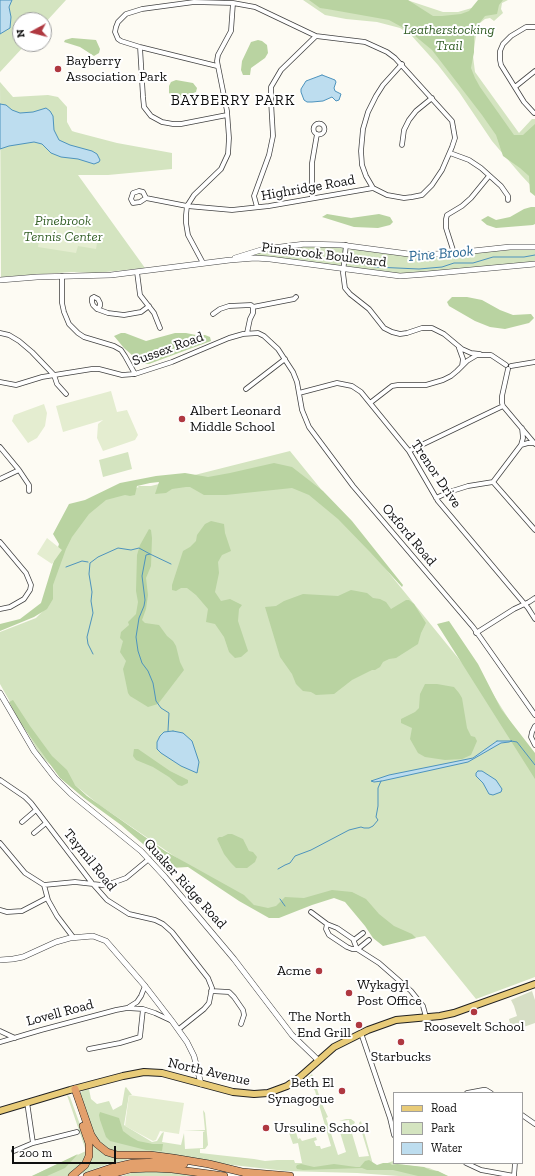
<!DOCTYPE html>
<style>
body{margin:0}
#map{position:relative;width:535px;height:1176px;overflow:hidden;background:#fdfbf3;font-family:"Zilla Slab",serif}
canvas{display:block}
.legend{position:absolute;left:393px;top:1092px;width:130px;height:72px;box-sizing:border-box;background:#fff;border:1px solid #9f9f9f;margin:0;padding:5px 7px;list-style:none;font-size:12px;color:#0f0f0f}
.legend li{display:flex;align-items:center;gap:8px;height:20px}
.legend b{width:20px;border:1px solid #9f9f9f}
.north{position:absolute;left:12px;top:12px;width:40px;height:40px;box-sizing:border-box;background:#fff;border:1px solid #9f9f9f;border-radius:50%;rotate:263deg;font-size:11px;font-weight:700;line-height:16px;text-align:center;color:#0f0f0f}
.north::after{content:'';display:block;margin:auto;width:14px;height:18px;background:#af3840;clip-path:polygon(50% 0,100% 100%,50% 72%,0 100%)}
.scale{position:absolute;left:12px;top:1146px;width:104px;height:18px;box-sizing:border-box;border:2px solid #0f0f0f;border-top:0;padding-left:5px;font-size:12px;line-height:14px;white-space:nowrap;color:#0f0f0f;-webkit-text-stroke:3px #fff;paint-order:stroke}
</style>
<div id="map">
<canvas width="535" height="1176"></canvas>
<ul class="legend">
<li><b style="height:5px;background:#e8cb78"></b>Road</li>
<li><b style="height:11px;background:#d4e4c0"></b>Park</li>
<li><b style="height:11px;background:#bdddef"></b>Water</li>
</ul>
<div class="north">N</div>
<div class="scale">200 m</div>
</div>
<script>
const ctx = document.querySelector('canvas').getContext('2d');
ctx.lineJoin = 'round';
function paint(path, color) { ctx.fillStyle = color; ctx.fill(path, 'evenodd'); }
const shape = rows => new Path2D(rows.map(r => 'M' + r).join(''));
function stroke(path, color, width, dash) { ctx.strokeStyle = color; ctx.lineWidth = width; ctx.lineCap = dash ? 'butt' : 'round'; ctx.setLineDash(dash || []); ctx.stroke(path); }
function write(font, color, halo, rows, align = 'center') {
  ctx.font = font + ' "Zilla Slab",serif'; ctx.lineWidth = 4; ctx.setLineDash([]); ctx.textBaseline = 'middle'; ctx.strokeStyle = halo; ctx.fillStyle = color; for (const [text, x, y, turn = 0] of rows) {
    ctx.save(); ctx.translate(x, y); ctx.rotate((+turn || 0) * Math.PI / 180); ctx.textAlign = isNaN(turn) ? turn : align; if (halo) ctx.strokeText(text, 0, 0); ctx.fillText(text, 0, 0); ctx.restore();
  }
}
paint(shape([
 [0,0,66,0,44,24,44,20,20,20,20,44,26,44,0,72],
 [303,0,407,0,443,12,458,12,475,7,481,0,508,0,502,3,501,9,503,13,494,21,490,18,485,19,480,23,476,35,473,56,475,72,519,133,532,119,535,119,535,190,521,175,492,141,459,92,438,65,411,35,400,28,377,22,346,19,325,15],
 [0,82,13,97,48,95,58,97,67,107,67,122,72,131,75,132,117,143,172,153,172,169,108,175,78,175,145,268,96,273,71,272,1,277],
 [308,245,343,247,344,250,341,264,340,266,255,256,255,254,258,252],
 [535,248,535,262,417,274,394,274,347,267,346,264,348,251,352,249,413,257],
 [290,451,467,669,479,672,515,729,535,756,535,977,476,999,425,936,408,939,336,895,273,917,174,856,98,804,41,757,0,684,0,632,36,618,44,610,77,505,139,487,137,486,151,486],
 [128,452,132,469,103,477,99,460],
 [312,1074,322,1104,328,1117,326,1118,338,1155,346,1152,339,1129,350,1127,349,1120,339,1121,346,1119,351,1119,355,1122,351,1130,359,1157,369,1156,359,1123,361,1121,374,1168,393,1161,397,1164,429,1168,448,1176,399,1176,357,1173,286,1171,116,1152,108,1150,95,1137,80,1095,82,1091,89,1089,91,1099,97,1104,109,1101,113,1110,122,1105,125,1088,126,1087,132,1095,129,1095,124,1125,152,1142,157,1141,162,1133,164,1132,162,1142,181,1145,184,1133,185,1149,203,1148,203,1132,205,1131,183,1131,205,1130,203,1110,205,1113,208,1145,205,1149,200,1149,200,1153,254,1159,265,1161,277,1160,294,1160,295,1163,302,1163,298,1143,293,1144,288,1130,295,1129,298,1139,300,1138,302,1141,316,1137,317,1140,314,1141,316,1146,320,1146,321,1149,331,1146,315,1091,307,1078],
 [67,1095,70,1097,86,1141,87,1149,84,1162,68,1176,32,1176,86,1151],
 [87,1132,95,1146,130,1157,130,1159,108,1164,75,1176,86,1165],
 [156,1171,192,1175,200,1176,122,1176,131,1173]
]), '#d4e4c0');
paint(shape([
 [309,0,408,0,433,16,442,16,461,14,469,11,478,0,503,0,499,5,497,14,485,16,474,30,474,52,471,68,475,78,480,87,514,135,523,135,535,124,535,196,530,192,529,176,520,168,503,156,496,135,482,115,432,50,409,31,389,20,327,9,320,8],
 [72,38,96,40,100,49,99,53,94,56,80,47,64,42,65,40],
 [258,40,262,41,267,45,268,53,265,58,251,68,250,75,243,75,241,70,242,61,251,42],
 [176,80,193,83,197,88,196,92,177,99,169,93,169,86,171,82],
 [531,207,535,207,535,224,533,225,496,228,487,225,481,220,488,216,496,220,510,217,524,209],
 [327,214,351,218,379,214,390,217,393,222,390,225,378,228,354,227,322,217],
 [452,297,467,297,482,300,500,310,513,315,531,314,534,318,529,323,505,329,490,327,475,321,449,306,447,302],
 [121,333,125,333,146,341,175,333,186,333,196,335,205,335,210,337,211,341,149,364,142,364,124,348,114,336],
 [274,463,292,467,323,491,352,521,403,585,402,587,370,552,338,519,309,495,292,488,226,495,204,495,190,487,186,487,172,489,166,493,155,494,159,482,150,483,137,486,135,495,130,496,125,495,106,500,89,514,72,537,66,549,53,585,53,599,47,609,34,617,0,631,0,624,20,619,41,603,59,544,53,534,69,504,85,500,120,483,156,476,185,473,208,477,230,473],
 [211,521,224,524,225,533,231,551,222,555,218,562,219,573,215,592,221,601,230,599,242,605,239,609,238,621,248,651,241,657,235,658,229,652,224,637,215,624,206,622,208,609,196,595,187,588,181,588,176,591,172,590,172,585,183,551,190,547,196,541,197,535,205,524],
 [149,529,151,530,152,538,151,566,146,578,148,595,146,609,142,620,145,623,159,625,167,636,173,641,176,646,180,662,184,670,158,704,148,707,130,696,128,693,123,669,126,661,120,652,123,641,120,638,121,632,129,625,128,622,136,614,138,602,136,591,137,555,140,545],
 [351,590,367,593,373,598,380,599,386,602,391,609,406,600,409,600,414,604,426,623,421,633,418,644,396,658,389,659,383,662,380,667,375,670,372,670,352,680,334,694,316,695,311,692,303,691,296,684,292,674,280,657,265,607,276,606,284,601,303,594,338,596],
 [449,621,478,664,501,709,535,753,535,779,437,624],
 [425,684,437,684,454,687,459,693,462,698,467,728,471,736,475,737,477,741,471,755,462,759,445,760,425,757,418,753,410,739,412,728,401,723,401,719,415,712,419,708,420,694],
 [13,700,30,726,52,756,67,770,75,785,87,796,165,851,244,895,254,905,268,908,276,906,285,897,304,898,332,890,352,892,366,899,379,914,394,926,412,934,416,938,383,946,373,938,365,926,345,902,334,898,312,905,279,918,269,918,239,901,188,867,171,868,163,863,143,844,121,825,84,798,60,778,19,721,9,702],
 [134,749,138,749,170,771,188,780,188,783,182,786,178,785,169,777,153,767,136,760,133,756],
 [228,834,232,834,243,839,249,851,253,852,257,857,255,862,247,868,236,868,231,863,224,854,217,839,219,837,222,837],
 [100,1112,119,1118,123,1131,131,1137,138,1141,153,1144,163,1144,162,1151,146,1150,110,1141,106,1137,100,1120,99,1115],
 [78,1154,65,1168,47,1176,32,1176],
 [369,1160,377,1165,383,1163,390,1163,392,1165,397,1164,424,1167,430,1170,438,1171,448,1176,418,1176,393,1170,367,1170,362,1168,303,1170,297,1169,296,1167,297,1165,301,1164,314,1167,334,1164,356,1167,360,1167,365,1161]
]), '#b9d3a1');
paint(shape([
 [532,991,535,1000,535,1023,509,1032,506,1024,510,1023,509,1019,517,1016,514,1006,511,1000]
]), '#d6dec5');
paint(shape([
 [42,222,99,231,96,249,78,246,76,253,38,247],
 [111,391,117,412,127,410,138,435,135,440,103,451,97,438,98,424,103,420,63,432,56,406],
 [44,404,47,413,45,426,37,438,28,443,12,421,14,415],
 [47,538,62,550,52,564,37,554],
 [129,1095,184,1103,179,1134,160,1131,156,1140,153,1141,125,1126]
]), '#e4edd0');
const water = shape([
 [0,0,12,0,9,7,11,17,10,28,0,34,0,0],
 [322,75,335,80,336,82,334,88,335,91,341,94,339,100,336,101,332,97,323,101,312,102,307,102,304,100,301,92,301,89,306,81,322,75],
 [0,104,6,105,12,110,20,113,33,112,46,108,50,111,53,116,54,130,59,140,70,145,92,151,97,154,100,160,99,162,94,164,78,159,61,157,51,153,42,144,34,142,9,146,0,149,0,104],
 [173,731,183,733,192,741,199,762,197,773,181,766,161,753,157,749,157,742,160,736,164,732,173,731],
 [497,741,512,741,509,742,501,743,468,762,382,781,374,782,371,781,389,775,473,758,497,741],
 [478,771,482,771,496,780,502,789,501,792,493,795,489,794,483,783,476,776,476,773,478,771]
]);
paint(water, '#bdddef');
stroke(water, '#4d93bd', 1);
stroke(shape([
 [348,261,353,261,375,267,419,269,442,267,454,263,473,263,493,257,524,257,535,255],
 [66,567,82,561,88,562],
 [93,654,88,644,87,637,93,613,91,601,92,592,89,574,90,563,98,557,118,548,131,550,139,548,150,554],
 [168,731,169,713,161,708,156,701,153,683,148,671,142,663,138,651,136,637,139,618,144,606,145,600,142,576,146,555,150,554,171,564],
 [511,741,517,742,535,765],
 [278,869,285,865,290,863,295,856,311,850,349,830,361,827,364,828,369,828,373,826,378,820,376,817,378,806,378,788,381,781],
 [280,899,285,906]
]), '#4d93bd', 1);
const minor = shape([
 [140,47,143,97,144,107,151,116,162,122,173,124,181,124,227,115],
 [515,87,535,71],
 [534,113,524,102,501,65,500,60,500,51,503,44,511,36,526,27,535,27],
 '313.5 129a5.5 5.5 0 1 1 11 0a5.5 5.5 0 1 1-11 0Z',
 [402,145,404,130,409,120,416,111,432,98],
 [450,153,469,160,481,168,501,186,508,196,508,200],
 [373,188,366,176,362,165,361,151,363,129,368,112,376,96,383,85,402,64],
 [139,191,143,192,146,198,140,202,133,203,131,199,133,193,139,191],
 [146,198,187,206,232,210,269,206,373,188,387,195,404,198,412,197,422,195,432,185,442,170,452,147,455,138,452,121,395,58,387,52,365,42,316,36,255,7,233,3,194,2,142,9,126,14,118,22,116,27,115,32,118,39,121,41,140,47,217,66],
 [312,198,312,163,317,134],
 [257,207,254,196,269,155,273,136,271,101,271,87,281,70,316,36],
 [346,245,343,273,345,288,350,294,369,309,384,328,392,332,400,334,407,333,422,328,432,328,444,334,462,349,471,353,480,354],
 [454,253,446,228,446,219,447,215,462,206,471,198,489,176],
 [203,263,188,235,186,223,186,215,187,206,194,195,221,169,228,154,229,138,227,111,217,61,218,55,231,31,233,3],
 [137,272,140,295,154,313,160,328],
 [62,276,62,303,64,312,69,324,78,333,84,337,114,346,121,350,125,356,135,374],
 [94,297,98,299,100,303,100,306,97,309,93,305,92,302,92,298,94,297],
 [253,307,294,299,296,297],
 [97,309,108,313,124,315,141,312,149,306],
 [213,314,220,309,229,306,251,305,253,307,253,313,250,319,247,333],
 [0,333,9,335,19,341,32,352,54,375,57,384,66,394],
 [459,348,463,359,462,366],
 [511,366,535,362],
 [508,369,502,396,502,403,503,406,535,444],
 [0,382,16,385,42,377,92,369,99,369,122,375,135,374,172,362,229,338,243,334,258,333,264,336,278,349,293,372,297,382,302,410,309,427,353,486,473,627,535,715],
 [246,389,285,359],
 [299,393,337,383,352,386,361,392,409,451,438,501,528,608,535,619],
 [370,403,392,386,398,385,426,385,443,380,451,376,457,371,467,361,477,355,491,355,506,365],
 [521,445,528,443,534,443],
 [0,447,19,470,29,485,29,491],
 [409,451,503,406],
 [0,479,19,470],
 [493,482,535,530],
 [436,498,449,492,468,486,493,482,521,445,523,438,522,428],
 [0,542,26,573,31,585,30,590,24,599,10,607,0,609],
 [476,633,514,609,529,602,535,598],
 [535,726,532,732,531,737,535,745],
 [0,780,25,797,31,803,92,883,107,900,129,914,155,920,163,924,172,932,208,978,212,988,209,1003,204,1009,179,1029],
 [22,822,36,810],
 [34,833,46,823],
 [0,843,25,873,44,885,48,900,57,916,73,937],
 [44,885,75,882,102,885,112,883,126,878,149,859],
 [0,910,7,912,22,911,47,898],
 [311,912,327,924,337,928,353,939,357,949],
 [327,924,326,929,329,935,347,947,352,949,357,949,379,963,411,991,423,1006,426,1017],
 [354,940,363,933],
 [358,949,369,940],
 [211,991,229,992,234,997,243,1010,244,1015,241,1024],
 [129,1007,137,1002,141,996,145,986],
 [0,1031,15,1038],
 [361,1033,390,1118,394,1135],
 [0,1042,41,1030,116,1010,127,1008,143,1009,155,1013,170,1020],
 [89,1049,120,1043,140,1037,143,1009],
 [467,1093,483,1090,486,1090,491,1093],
 [27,1102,33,1143],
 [522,1115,535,1124],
 [14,1151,33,1143,77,1132],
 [466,1163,481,1170,514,1176],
 [514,1176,515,1163]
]);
const tertiary = shape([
 [235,258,264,249,305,244,341,245,416,255,454,253,510,247,535,247],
 [0,280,37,277,111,275,230,260,255,258,270,259,400,276,427,274,535,264],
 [0,693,34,751,55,778,71,794,141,851,165,877,234,959,292,1035,318,1060],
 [0,960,13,959,23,957,56,942,70,938,93,936,106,941,145,986,172,1021,187,1042,194,1056,201,1084]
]);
const primary = shape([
 [0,1111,70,1090,123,1076,144,1072,162,1073,233,1092,254,1094,268,1093,287,1086,300,1077,334,1047,368,1030,396,1020,440,1016,454,1013,535,984]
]);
const motorway = shape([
 [75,1089,91,1135,97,1144,107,1152,117,1155,150,1155,173,1158,209,1164,246,1173],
 [242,1172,290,1176],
 [72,1176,85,1165,89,1156,89,1143,83,1126],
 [87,1176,111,1168,133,1163,161,1162,184,1164],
 [104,1176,130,1169,151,1168,172,1169,224,1176]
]);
stroke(minor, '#424242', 5.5);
stroke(tertiary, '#424242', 6);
stroke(primary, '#202020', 8);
stroke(motorway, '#202020', 8);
stroke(minor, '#fff', 4);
stroke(tertiary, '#fff', 5);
stroke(primary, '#e8cb78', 6);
stroke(motorway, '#e3a06c', 7);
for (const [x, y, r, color] of [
 [58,69,4,"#af3840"],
 [182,419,4,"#af3840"],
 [319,971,4,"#af3840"],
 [349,993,4,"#af3840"],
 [474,1012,4,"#af3840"],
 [359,1025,4,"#af3840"],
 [401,1042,4,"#af3840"],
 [342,1091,4,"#af3840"],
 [266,1128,4,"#af3840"]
]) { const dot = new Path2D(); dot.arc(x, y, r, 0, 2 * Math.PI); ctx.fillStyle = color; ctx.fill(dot); stroke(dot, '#fff', 1.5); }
write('italic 14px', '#345f27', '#fff', [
 ["Leatherstocking",449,30],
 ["Trail",449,46],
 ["Pinebrook",63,221],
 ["Tennis Center",63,237]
]);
write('14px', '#0f0f0f', '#fff', [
 ["Bayberry",66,61],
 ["Association Park",66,77],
 ["Albert Leonard",190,411],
 ["Middle School",190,427],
 ["Acme",311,971,"right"],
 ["Wykagyl",357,985],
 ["Post Office",357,1001],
 ["The North",351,1017,"right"],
 ["End Grill",351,1033,"right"],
 ["Roosevelt School",474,1027,"center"],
 ["Starbucks",401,1057,"center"],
 ["Beth El",334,1083,"right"],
 ["Synagogue",334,1099,"right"],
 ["Ursuline School",274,1128]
], 'left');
write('14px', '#0f0f0f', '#fff', [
 ["Highridge Road",308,188,-10],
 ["Pinebrook Boulevard",324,255,7],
 ["Sussex Road",168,349,-20],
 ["Trenor Drive",436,474,56],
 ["Oxford Road",409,535,50],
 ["Taymil Road",90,860,51],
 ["Quaker Ridge Road",185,884,48],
 ["Lovell Road",60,1013,-15],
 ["North Avenue",209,1072,13]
]);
ctx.letterSpacing = '1px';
write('15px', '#0f0f0f', '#fff', [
 ["BAYBERRY PARK",233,101]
]);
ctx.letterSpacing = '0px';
write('italic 15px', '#276592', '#fff', [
 ["Pine Brook",441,254,-5]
]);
</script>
